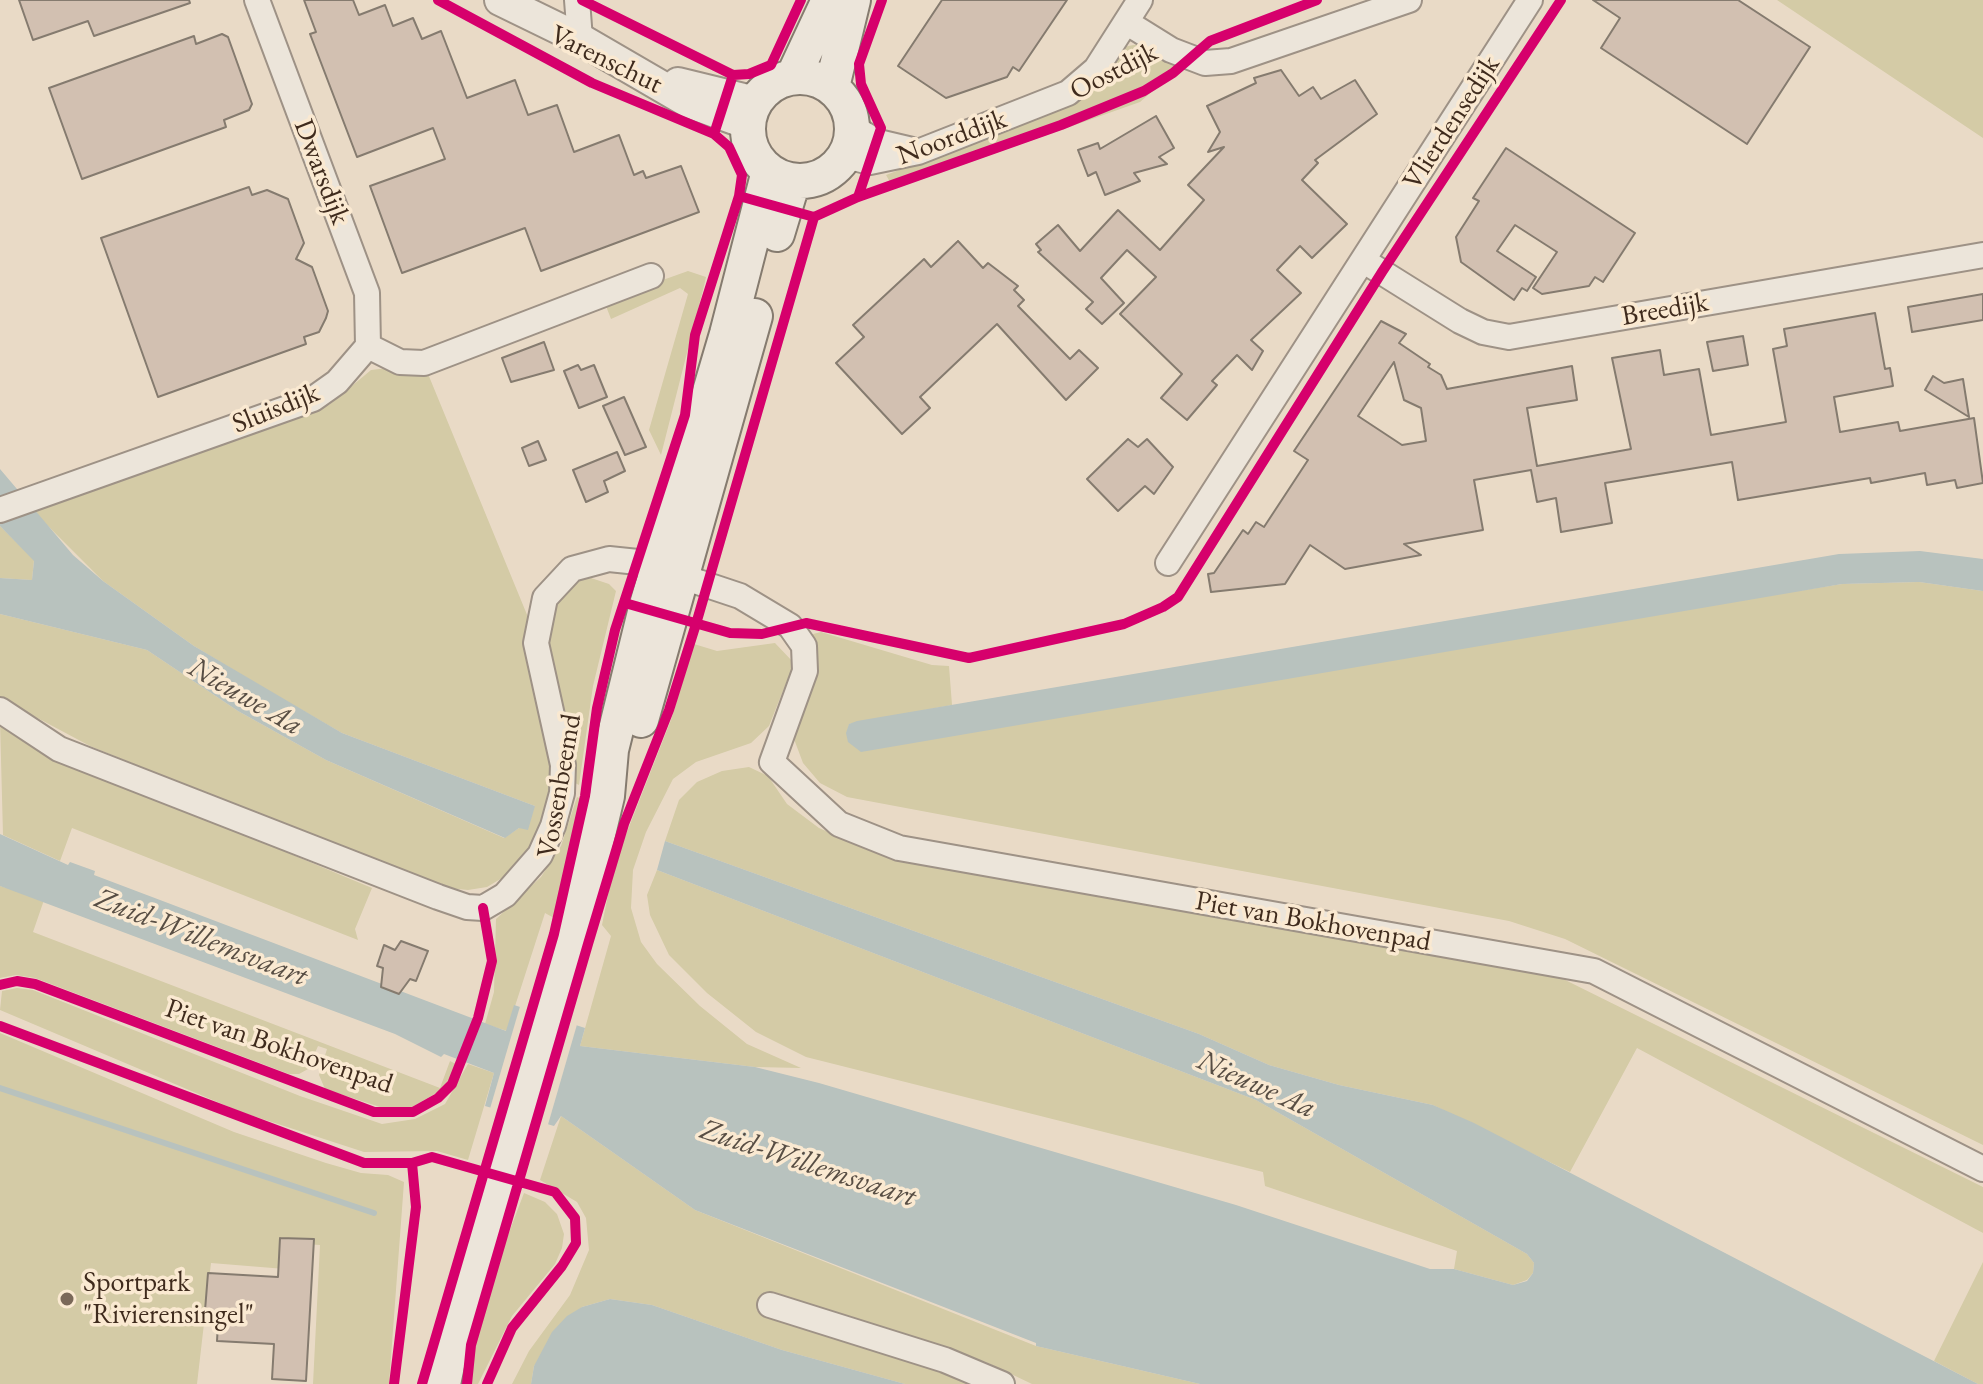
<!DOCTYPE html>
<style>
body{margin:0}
canvas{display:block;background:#e9dac6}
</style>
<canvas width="1983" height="1384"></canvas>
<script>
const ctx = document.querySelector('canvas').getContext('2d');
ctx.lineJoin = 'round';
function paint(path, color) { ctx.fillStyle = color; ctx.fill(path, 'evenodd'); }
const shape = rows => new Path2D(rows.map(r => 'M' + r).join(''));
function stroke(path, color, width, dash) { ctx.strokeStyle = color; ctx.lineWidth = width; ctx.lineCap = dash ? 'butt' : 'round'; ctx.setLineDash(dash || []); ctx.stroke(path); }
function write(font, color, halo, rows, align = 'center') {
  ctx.font = font + ' "EB Garamond",serif'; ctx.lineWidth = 7; ctx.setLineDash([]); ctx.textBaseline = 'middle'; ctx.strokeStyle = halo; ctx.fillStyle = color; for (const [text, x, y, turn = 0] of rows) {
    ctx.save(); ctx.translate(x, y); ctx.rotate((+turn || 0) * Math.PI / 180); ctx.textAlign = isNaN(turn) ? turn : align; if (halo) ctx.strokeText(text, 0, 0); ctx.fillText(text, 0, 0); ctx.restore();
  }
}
paint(shape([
 [1777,0,1983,0,1983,138],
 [1139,44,1175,65,1163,82,1140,102,894,189,886,175,1062,108,1089,89,1123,47],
 [688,271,706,277,705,282,661,455,649,430,688,294,680,288,611,319,604,301],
 [388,368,410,375,426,369,530,622,536,695,551,770,544,823,532,850,507,875,487,887,468,890,438,887,90,746,0,698,0,614,147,650,238,711,326,760,504,838,519,828,535,806,342,733,262,687,194,646,103,581,33,511,329,405,371,370],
 [0,526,34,560,32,580,0,578],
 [591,578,609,584,616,591,593,686,579,785,575,783,568,725,550,655,549,626,554,605,575,581],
 [1919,582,1983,591,1983,1145,1565,939,1509,921,847,797,820,783,803,763,794,739,815,674,817,654,809,635,821,632,932,665,949,666,952,705,849,724,848,742,1842,584],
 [775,643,794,663,769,726,751,743,696,762,673,779,646,832,633,870,631,908,641,942,657,964,700,1006,747,1044,801,1068,755,1067,580,1046,611,936,602,925,614,865,671,720,694,644,717,651],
 [0,721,166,802,372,888,355,929,358,940,72,828,60,861,3,835],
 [749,767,768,776,787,804,819,828,844,839,1547,971,1983,1187,1983,1233,1637,1048,1570,1172,1433,1105,1339,1085,1269,1065,1199,1034,665,841,679,800,697,782,722,771],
 [577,797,581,799,554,918,545,913,507,1031,485,1024,494,992,496,919,541,877,561,846],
 [657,870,1256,1100,1527,1254,1534,1263,1533,1273,1527,1280,1513,1285,1454,1269,1457,1251,1265,1186,1263,1172,806,1057,756,1032,707,993,669,955,650,915,647,895],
 [0,886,44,900,33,932,440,1088,450,1061,456,1064,450,1078,438,1092,412,1107,380,1107,325,1089,319,1075,327,1049,318,1046,308,1069,299,1074,289,1074,35,978,16,975,0,978],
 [17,988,33,990,300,1096,382,1124,415,1119,445,1104,468,1064,494,1073,468,1160,437,1151,364,1152,241,1112,0,1010,2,991],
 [0,1033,234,1132,326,1163,361,1173,388,1175,404,1182,389,1384,313,1384,320,1245,289,1243,285,1269,211,1263,197,1384,0,1384],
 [561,1116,695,1210,1036,1346,1200,1384,1032,1384,986,1362,794,1305,765,1292,757,1311,980,1384,905,1384,782,1350,652,1305,610,1299,582,1307,534,1366,531,1384,512,1384,529,1351,570,1295,589,1250,586,1218,577,1202,540,1180],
 [524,1193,545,1202,557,1214,564,1234,562,1248,555,1264,512,1316,478,1384,470,1384,473,1345,488,1288],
 [1983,1262,1983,1384,1978,1384,1934,1361]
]), '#d4cba6');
paint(shape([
 [0,469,73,555,103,581,194,646,342,733,535,806,528,830,519,828,505,838,326,760,238,711,147,650,0,614,0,578,32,580,34,561,0,526],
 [1920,551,1983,559,1983,591,1919,582,1842,584,861,752,848,742,846,733,849,724,857,721,1839,554],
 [0,834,68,865,70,862,95,871,94,875,506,1031,514,1005,585,1028,580,1046,755,1067,819,1083,1236,1205,1430,1269,1454,1269,1513,1285,1527,1281,1533,1273,1534,1263,1527,1254,1256,1100,657,870,665,841,1199,1034,1269,1065,1339,1085,1433,1105,1474,1123,1978,1384,1200,1384,1036,1346,1036,1343,695,1210,561,1116,554,1126,485,1106,494,1073,444,1054,441,1057,395,1034,0,886],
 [610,1299,652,1305,782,1350,905,1384,531,1384,534,1366,552,1332,567,1316,582,1307]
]), '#b8c2be');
paint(shape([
 [521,1003,578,1021,547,1128,489,1112]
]), '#e9dac6');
stroke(shape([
 [0,1088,374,1213]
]), '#b8c2be', 6);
const building = shape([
 [19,0,189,0,190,3,94,36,88,21,33,40,19,0],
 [304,0,353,0,359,15,385,5,393,26,413,18,422,39,441,31,467,98,515,80,528,115,557,105,574,152,619,135,634,175,643,171,646,178,681,166,699,212,541,271,525,228,402,273,370,186,445,159,433,128,357,157,310,34,316,32,304,0],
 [942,0,1067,0,1019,71,1013,67,1007,77,946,98,898,66,942,0],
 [1593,0,1738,0,1810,47,1747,144,1601,48,1620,18,1593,0],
 [222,34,228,37,252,104,249,110,224,120,226,127,82,179,49,88,194,36,196,44,222,34],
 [1281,70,1299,96,1313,87,1321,99,1355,80,1377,114,1315,160,1318,163,1302,180,1347,224,1312,258,1300,246,1277,270,1301,293,1251,340,1263,351,1252,370,1237,355,1212,381,1217,385,1187,420,1161,398,1182,374,1120,314,1156,277,1127,250,1101,278,1124,303,1102,324,1086,309,1093,302,1038,252,1041,250,1036,244,1058,225,1080,251,1118,210,1160,250,1204,200,1188,185,1224,147,1208,152,1220,132,1207,106,1256,83,1254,78,1281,70],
 [1156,116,1174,148,1159,157,1167,164,1134,173,1140,181,1105,195,1096,172,1088,176,1078,150,1098,143,1100,149,1156,116],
 [1506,148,1635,233,1603,282,1595,277,1589,286,1542,294,1533,288,1557,252,1515,225,1497,251,1536,277,1527,291,1522,288,1514,300,1461,262,1456,237,1479,201,1473,198,1506,148],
 [249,187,252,195,267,190,288,199,304,243,296,259,312,267,328,311,326,318,319,332,304,337,306,344,158,397,101,238,249,187],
 [958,241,983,268,988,263,1018,286,1014,290,1024,300,1018,306,1070,359,1079,350,1098,368,1066,400,997,324,920,397,930,408,902,434,836,363,864,337,853,325,924,259,931,267,958,241],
 [1983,294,1983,320,1912,332,1908,307,1983,294],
 [1875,313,1885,369,1890,368,1893,386,1834,397,1840,432,1898,422,1900,431,1974,418,1983,483,1957,488,1955,480,1927,485,1925,473,1871,483,1870,478,1738,500,1732,462,1605,483,1612,523,1561,532,1556,498,1537,502,1531,470,1474,480,1483,530,1404,544,1421,555,1345,569,1310,545,1285,584,1211,592,1208,574,1214,573,1243,530,1248,534,1256,522,1264,527,1308,460,1294,451,1381,321,1406,334,1399,343,1430,364,1428,367,1441,375,1447,389,1572,366,1577,400,1527,408,1537,466,1631,449,1612,358,1660,350,1664,375,1699,369,1711,435,1786,422,1773,349,1787,346,1784,329,1875,313],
 [1394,362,1404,400,1421,408,1426,441,1402,445,1358,416,1394,362],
 [1743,336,1748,365,1713,371,1707,342,1743,336],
 [544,342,554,370,511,382,502,358,544,342],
 [578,365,581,370,594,365,607,397,579,408,564,371,578,365],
 [1933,376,1944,383,1963,379,1969,417,1925,390,1933,376],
 [624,397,646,447,625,455,603,406,624,397],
 [1128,439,1138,447,1147,439,1173,467,1154,494,1145,486,1118,511,1087,479,1128,439],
 [538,441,546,460,529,466,522,448,538,441],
 [617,452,625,471,604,481,608,492,586,502,573,470,617,452],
 [401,941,428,951,416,981,410,979,399,994,381,987,383,968,377,966,384,945,395,950,401,941],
 [280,1238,314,1239,306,1381,272,1379,274,1344,217,1341,218,1323,204,1323,208,1273,278,1277,280,1238]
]);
paint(building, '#d2c0b1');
stroke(building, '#857b6f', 2);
const minor = shape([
 [257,0,367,293,368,346],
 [577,0,580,39],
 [1126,22,1171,50,1205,63,1231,61,1409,0],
 [854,128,878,142,912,150],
 [845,156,870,162,918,152,1068,93,1096,69,1140,0],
 [1364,261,1460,321,1483,332,1509,337,1983,255],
 [0,510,313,399,337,382,368,346,400,362,424,363,651,276],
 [1168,563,1530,0],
 [0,710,59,749,438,897,467,907,483,908,505,895,540,855,553,826,562,793,563,765,536,643,545,598,572,569,609,559,638,562,740,596,790,626,804,646,805,671,772,762,839,824,899,848,1594,971,1983,1169],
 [770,1305,945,1360,1002,1384]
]);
const tertiary = shape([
 [500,0,580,39,690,103,748,124],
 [678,83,756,102]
]);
const secondary = shape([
 '748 129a52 52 0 1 1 104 0a52 52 0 1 1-104 0Z',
 [793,77,829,0],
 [832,87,853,0],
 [777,234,793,181],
 [641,720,755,316],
 [443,1384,455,1328,573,940,607,796,611,750,646,608,727,334,769,171]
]);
stroke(minor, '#9e9286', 28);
stroke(tertiary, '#9e9286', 34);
stroke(secondary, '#857b6f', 38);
stroke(minor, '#ece5da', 24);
stroke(tertiary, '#ece5da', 30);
stroke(secondary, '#ece5da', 34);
stroke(shape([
 [438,0,592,83,714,134],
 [582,0,733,75],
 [739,196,814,217,858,197,1061,125,1144,91,1173,73,1210,41,1317,0],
 [858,197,881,128,861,84,859,64,882,0],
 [625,603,730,633,762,634,806,623,969,658,1124,624,1163,607,1178,597,1382,272,1561,0],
 [0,985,17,981,35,984,374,1112,413,1112,438,1098,452,1084,478,1018,492,961,483,908],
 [0,1026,364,1163,412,1163,432,1157,555,1192,575,1218,576,1243,562,1266,512,1328,487,1384],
 [394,1384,416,1207,412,1163],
 [422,1384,554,934,585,796,597,708,615,630,685,415,695,335,739,196,742,175,729,147,714,134,733,75,749,74,771,65,801,0],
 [467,1384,471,1345,588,944,624,824,669,710,696,624,814,217]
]), '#d6006c', 10);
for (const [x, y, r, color] of [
 [67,1299,8,"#7a6858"]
]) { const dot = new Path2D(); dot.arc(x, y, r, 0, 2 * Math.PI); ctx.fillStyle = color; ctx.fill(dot); stroke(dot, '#fae9d1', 3); }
write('28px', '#3f2b1d', '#fae9d1', [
 ["Varenschut",606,60,26],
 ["Oostdijk",1114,72,-27],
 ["Vlierdensedijk",1452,123,-57],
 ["Noorddijk",952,138,-20],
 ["Dwarsdijk",321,172,69],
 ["Breedijk",1665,310,-10],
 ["Sluisdijk",276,409,-22],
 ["Vossenbeemd",560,786,-80],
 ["Piet van Bokhovenpad",1313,922,10],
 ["Piet van Bokhovenpad",279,1047,19]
]);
write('28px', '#3f2b1d', '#fae9d1', [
 ["Sportpark",83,1283],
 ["\"Rivierensingel\"",83,1315]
], 'left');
write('italic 30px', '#584e44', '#fae9d1', [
 ["Nieuwe Aa",245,697,30],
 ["Zuid-Willemsvaart",201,938,21],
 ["Nieuwe Aa",1256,1085,24],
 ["Zuid-Willemsvaart",808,1164,18]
]);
</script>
